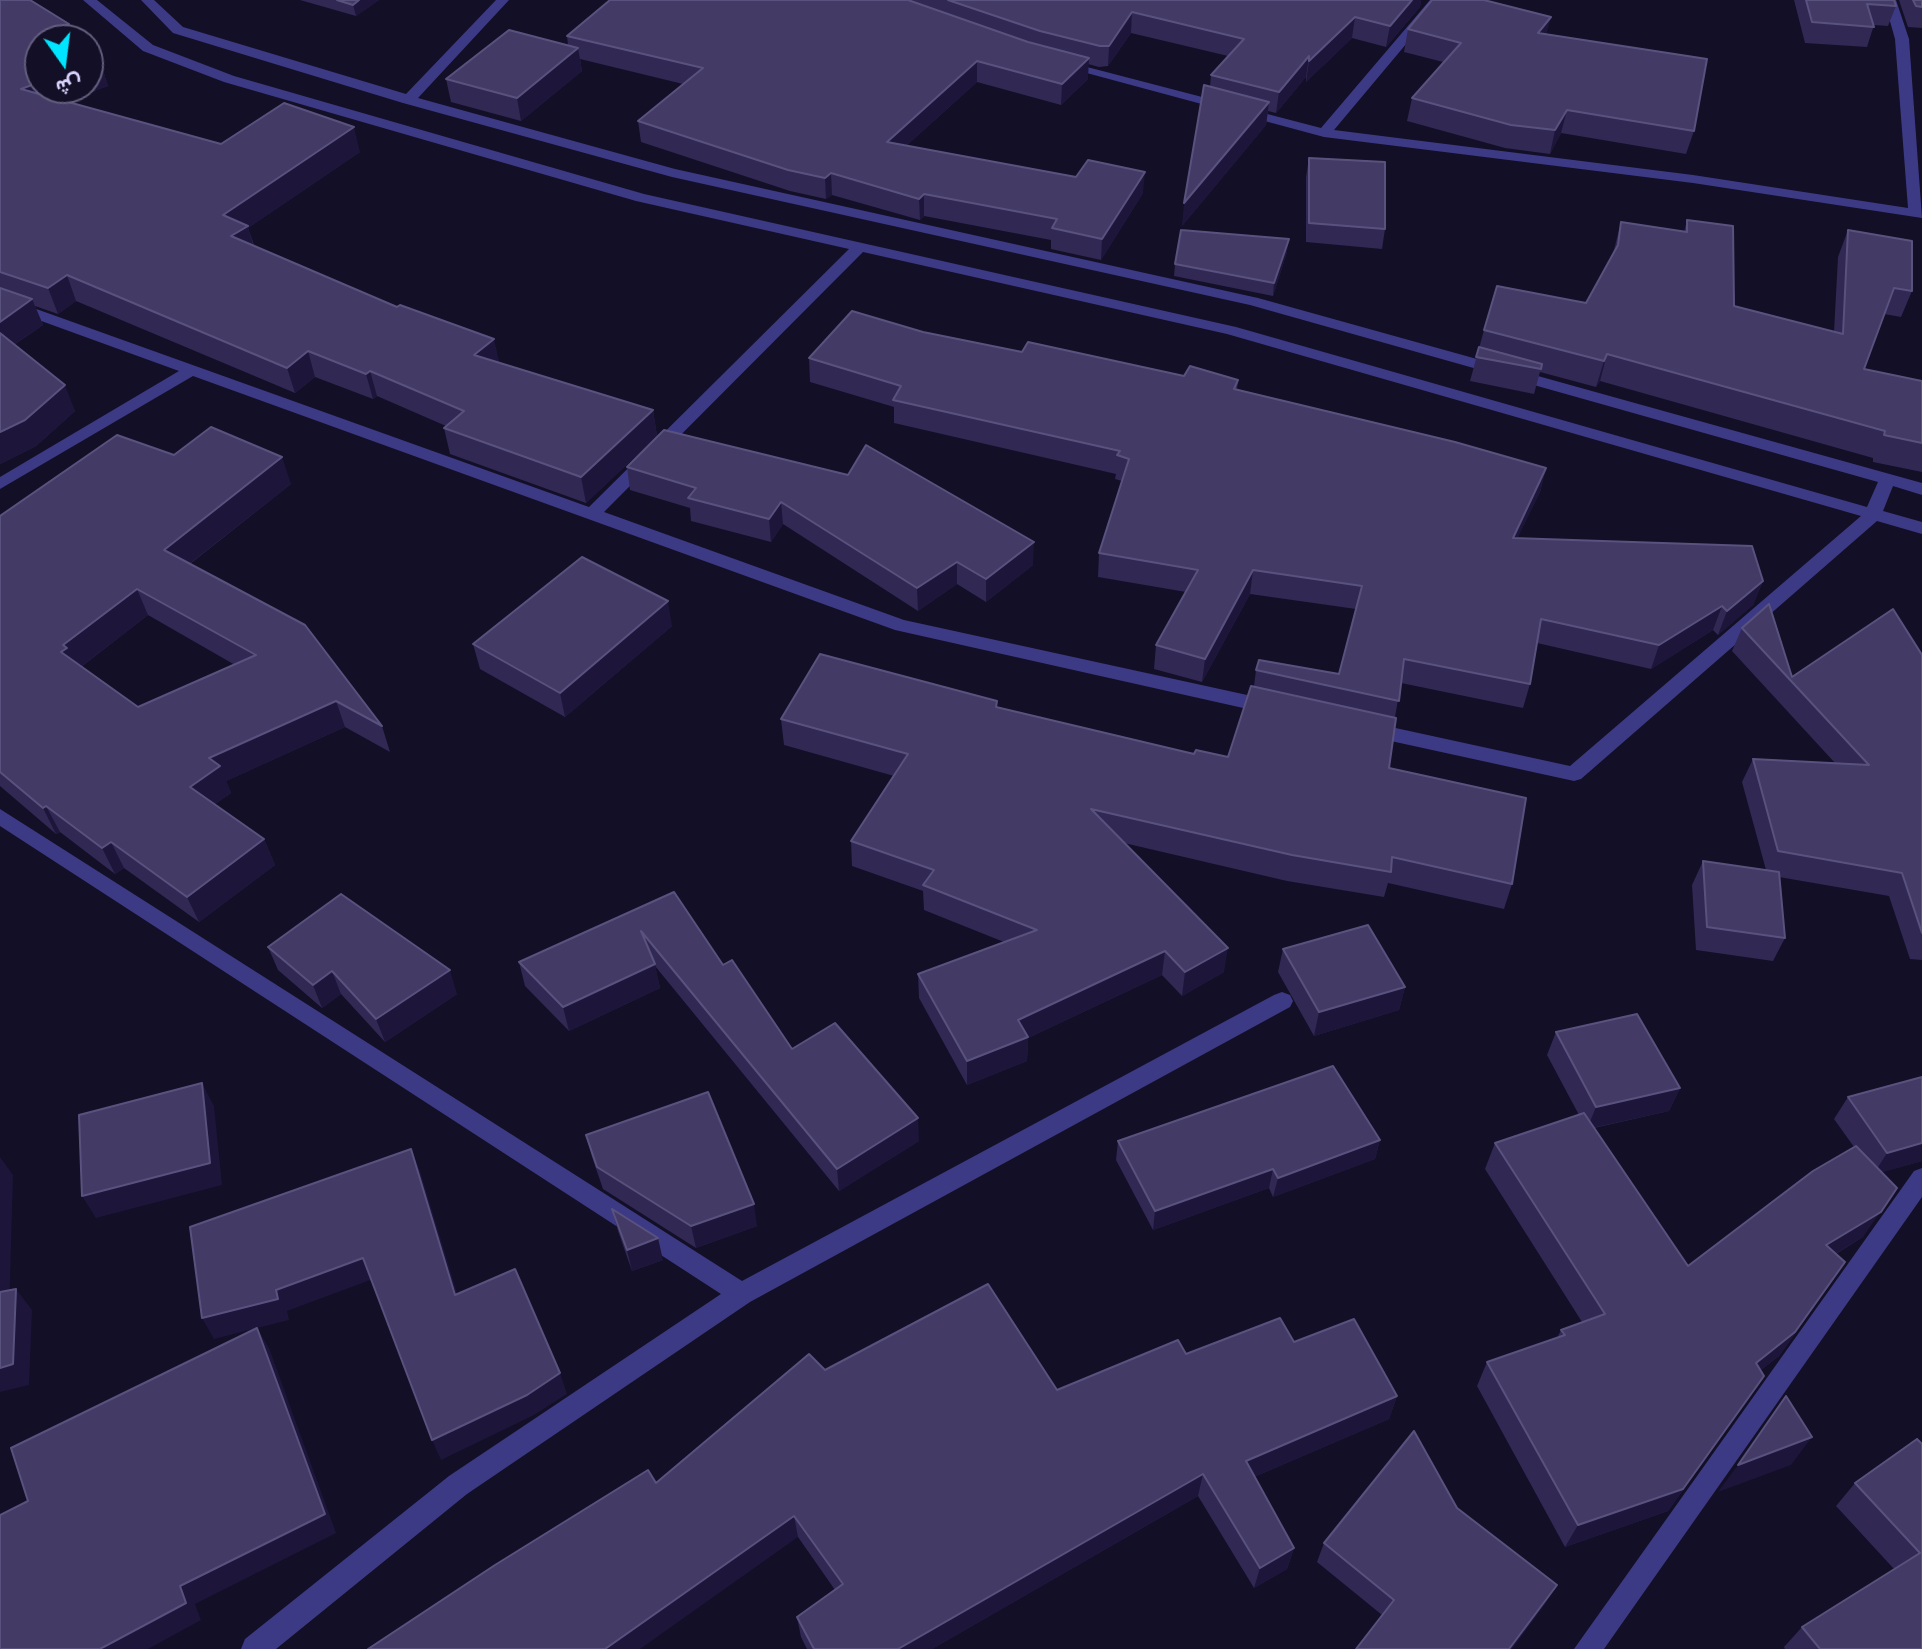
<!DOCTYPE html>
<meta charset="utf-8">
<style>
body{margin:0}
#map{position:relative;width:1922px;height:1649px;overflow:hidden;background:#130f26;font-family:Figtree,Vazirmatn,sans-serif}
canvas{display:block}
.north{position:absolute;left:24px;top:24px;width:80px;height:80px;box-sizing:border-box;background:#130f26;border:2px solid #625e7d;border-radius:50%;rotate:166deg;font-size:22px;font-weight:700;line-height:32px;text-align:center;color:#d9d4ff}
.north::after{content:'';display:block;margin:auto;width:28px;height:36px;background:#00e5ff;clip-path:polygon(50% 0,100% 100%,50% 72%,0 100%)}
</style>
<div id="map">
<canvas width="1922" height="1649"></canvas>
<div class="north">ش</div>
</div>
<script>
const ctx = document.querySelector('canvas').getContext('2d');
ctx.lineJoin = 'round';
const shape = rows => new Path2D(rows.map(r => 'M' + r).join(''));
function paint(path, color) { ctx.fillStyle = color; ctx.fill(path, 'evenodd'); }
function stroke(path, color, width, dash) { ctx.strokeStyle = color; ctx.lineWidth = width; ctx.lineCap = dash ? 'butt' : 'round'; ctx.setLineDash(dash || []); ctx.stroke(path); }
paint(shape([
 [83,0,97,0,153,45,234,76,644,194,1236,327,1867,507,1878,482,1250,305,672,177,403,103,173,33,141,0,154,0,183,27,406,94,496,0,509,0,418,98,675,169,1258,298,1922,483,1922,495,1893,486,1883,511,1922,522,1922,534,1877,521,1581,779,1574,781,1368,736,1358,729,1368,722,1570,766,1861,516,1227,334,863,252,604,512,904,620,1270,700,1279,707,1277,712,1270,714,895,630,193,376,0,489,0,477,179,371,0,306,0,296,589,507,849,249,636,201,224,82,143,51,83,0],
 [1430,0,1443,0,1334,130,1693,175,1908,208,1895,39,1884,0,1896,0,1909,39,1922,218,1693,183,1324,137,1057,65,1064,61,1321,128,1430,0],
 [0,809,742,1281,1274,995,1282,992,1290,995,1293,1001,1290,1007,750,1302,467,1494,276,1649,241,1649,245,1639,449,1476,721,1294,0,826,0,809],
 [1922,1168,1922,1197,1604,1649,1574,1649,1914,1171,1922,1168]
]), '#3d3a85');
paint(shape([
 [0,0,69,24,74,40,40,40,100,61,108,86,65,101,221,144,360,152,248,228,254,245,499,363,653,410,657,436,586,503,450,454,444,428,446,426,377,396,373,399,315,377,295,393,76,301,58,314,35,306,43,325,14,345,75,411,36,446,0,464],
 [300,0,379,0,356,16],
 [610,0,1421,0,1420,7,1386,47,1352,38,1306,82,1306,77,1276,113,1268,111,1266,125,1182,226,1210,87,1211,75,1228,56,1131,33,1108,66,1099,67,1088,64,1088,79,1061,105,977,82,906,146,1143,193,1101,260,1051,249,1051,240,924,216,920,220,832,195,826,199,790,191,641,142,638,121,683,84,580,59,582,71,521,121,451,102,446,79,568,45,567,36],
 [1794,0,1894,0,1896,6,1888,26,1874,25,1867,47,1805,43],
 [1899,0,1922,0,1922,28,1908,27],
 [1408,29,1547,35,1694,131,1686,154,1561,133,1550,154,1505,148,1407,121,1412,98,1443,62,1404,52],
 [1309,158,1385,229,1382,249,1306,242,1306,177],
 [1687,220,1734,306,1834,332,1838,257,1848,230,1912,291,1901,317,1884,314,1864,369,1922,381,1922,472,1873,462,1873,458,1600,381,1596,387,1540,372,1534,394,1470,381,1484,330,1586,303,1613,254,1621,222,1684,232],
 [1287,252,1273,296,1174,276,1175,264],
 [923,332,1022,352,1184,376,1238,380,1237,390,1546,468,1540,492,1517,538,1763,581,1753,605,1718,635,1713,630,1651,669,1537,643,1530,684,1523,708,1401,683,1395,717,1389,768,1512,884,1504,909,1388,883,1384,897,1287,881,1124,843,1224,972,1182,996,1162,975,1028,1038,1027,1061,967,1085,919,998,918,974,1004,942,924,910,923,891,852,866,851,841,894,776,784,745,781,719,997,701,996,707,1194,754,1228,757,1254,686,1256,670,1339,674,1356,609,1250,594,1202,682,1154,669,1156,645,1186,592,1098,577,1099,553,1122,481,1115,479,1116,474,894,423,894,407,810,382,809,358],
 [664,430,1033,565,986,602,957,584,918,611,783,524,771,542,691,521,690,508,630,490,627,467],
 [174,455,291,484,190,564,382,726,390,752,345,727,226,781,231,793,215,804,264,839,275,865,199,922,124,868,115,874,60,832,56,834,0,786,0,516],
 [148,615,235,665,138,707,81,667],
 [672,626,565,717,480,669,473,644],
 [1742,628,1792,677,1922,655,1922,960,1910,959,1889,896,1779,877,1785,938,1773,961,1696,950,1692,885,1703,861,1766,870,1742,782,1753,759,1835,763,1732,651],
 [674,892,723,965,792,1049,919,1141,839,1191,655,966,660,988,569,1031,525,986,519,962],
 [268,947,457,994,385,1042,341,994,322,1008,278,970],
 [1283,949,1405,987,1399,1010,1314,1036,1278,972],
 [1556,1032,1680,1088,1669,1111,1594,1128,1688,1266,1854,1147,1834,1119,1848,1097,1922,1077,1922,1161,1882,1172,1863,1237,1836,1254,1828,1287,1779,1356,1761,1370,1748,1399,1668,1511,1565,1547,1477,1386,1487,1362,1557,1338,1561,1330,1582,1322,1485,1169,1495,1143,1579,1115,1547,1055],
 [586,1135,757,1226,696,1248,603,1189,592,1157],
 [1380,1140,1375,1159,1273,1197,1269,1188,1153,1230,1116,1160,1118,1141],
 [612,1209,663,1260,632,1271,618,1231],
 [1294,1342,1397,1396,1389,1419,1254,1477,1294,1548,1287,1569,1254,1588,1198,1496,932,1649,807,1649,801,1637,797,1617,835,1590,798,1537,656,1483,825,1370,1057,1390,1186,1354],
 [1922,1444,1922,1649,1785,1649,1784,1647,1802,1627,1894,1569,1836,1506,1855,1483],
 [1457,1508,1546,1603,1382,1615,1317,1562,1324,1543]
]), '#312854');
paint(shape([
 [359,0,379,0,356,16,353,5],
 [1412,0,1421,0,1420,7,1386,47,1390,26],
 [1132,12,1131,33,1108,66,1109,46],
 [1355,17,1352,38,1306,82,1309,61],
 [1551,17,1545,40,1538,33],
 [69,24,74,40,56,40,52,29],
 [578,48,582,71,521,121,517,98],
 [1309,56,1306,77,1276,113,1279,92],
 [1089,58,1088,79,1061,105,1062,84],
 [100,61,108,86,30,113,21,89,40,82,40,88,88,88,88,66],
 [977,61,977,82,887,163,887,142],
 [1269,102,1266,125,1182,226,1184,203],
 [1567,110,1561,133,1550,154,1555,130],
 [354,127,360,152,248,228,255,251,239,261,223,215],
 [1145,172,1143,193,1101,260,1102,239],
 [831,173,832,195,826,199,825,178],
 [924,194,924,216,920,220,919,199],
 [1289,239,1287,252,1273,296,1274,283],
 [67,275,76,301,58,314,48,288],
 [32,299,43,325,3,352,0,344,0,322],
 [494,339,500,365,474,355],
 [308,351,315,377,295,393,287,368],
 [1607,354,1600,381,1596,387,1604,361],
 [370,371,377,396,373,399,366,374],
 [65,385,75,411,36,446,0,464,0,432],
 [653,410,657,436,586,503,581,477],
 [282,457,291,484,174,576,164,550],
 [1546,468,1540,492,1506,562,1513,538],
 [781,502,783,524,771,542,769,519],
 [1034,542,1033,565,986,602,986,579],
 [957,562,957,584,918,611,917,588],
 [1253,570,1250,594,1202,682,1205,659],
 [1763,581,1753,605,1718,635,1727,611],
 [137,589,148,615,78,669,61,652,63,645],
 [668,601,672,626,565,717,560,693],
 [1722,606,1713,630,1651,669,1659,645],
 [336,701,345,727,226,781,231,793,202,813,190,787,209,758],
 [46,806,60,832,56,834,43,808],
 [264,839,275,865,199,922,187,897],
 [111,842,124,868,115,874,102,848],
 [1228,948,1224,972,1182,996,1185,972],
 [1165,951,1162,975,1028,1038,1027,1061,967,1085,967,1061,1018,1020],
 [655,964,660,988,569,1031,563,1007],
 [450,970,457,994,385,1042,376,1019],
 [332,971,341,994,322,1008,313,985],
 [1405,987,1399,1010,1314,1036,1319,1012],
 [202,1083,214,1106,222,1185,96,1218,82,1196],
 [1680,1088,1669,1111,1587,1129,1596,1107],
 [918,1118,919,1141,839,1191,837,1169],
 [1380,1140,1375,1159,1273,1197,1278,1178],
 [1922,1143,1922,1161,1873,1175,1887,1153],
 [411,1149,420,1171,464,1316,455,1295],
 [0,1157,13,1175,9,1315,0,1303],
 [1273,1169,1269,1188,1153,1230,1155,1211],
 [1897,1188,1863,1237,1809,1270,1826,1245],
 [754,1204,757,1226,696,1248,691,1226],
 [658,1238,663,1260,632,1271,627,1250],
 [363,1258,373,1279,287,1311,289,1320,257,1328,269,1348,336,1533,195,1604,201,1620,148,1649,100,1649,180,1586,257,1328,214,1339,202,1318],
 [1828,1287,1779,1356,1740,1387,1756,1363],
 [16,1289,32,1310,29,1385,0,1392,0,1368],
 [560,1373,567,1394,534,1415,441,1460,432,1440],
 [1764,1376,1668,1511,1565,1547,1578,1525],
 [1397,1396,1389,1419,1240,1483,1246,1461],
 [1812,1437,1791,1465,1718,1492,1738,1465],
 [1203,1474,1198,1496,932,1649,898,1649],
 [794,1516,798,1537,640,1649,605,1649],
 [1294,1548,1287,1569,1254,1588,1260,1568],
 [1557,1585,1546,1603,1512,1649,1509,1649]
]), '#1d163a');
const building = shape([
 [0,0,30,0,69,24,52,29,69,40,40,40,40,82,21,89,221,144,284,103,354,127,223,215,248,226,231,236,397,307,400,305,494,339,474,355,653,410,581,477,444,428,464,411,370,371,366,374,308,351,287,368,67,275,48,288,0,272,0,0],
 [337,0,359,0,353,5,337,0],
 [610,0,908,0,1028,42,1089,58,1062,84,977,61,887,142,1076,177,1088,160,1145,172,1102,239,1052,228,1057,219,924,194,919,199,831,173,825,178,788,170,638,121,703,68,567,36,610,0],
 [948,0,1412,0,1390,26,1355,17,1309,61,1309,56,1279,92,1211,75,1244,39,1132,12,1109,46,1100,46,1040,31,948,0],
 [1432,0,1484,0,1551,17,1538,33,1707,59,1694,131,1567,110,1555,130,1511,125,1412,98,1461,43,1408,29,1432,0],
 [1806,0,1894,0,1896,6,1867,4,1874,27,1812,22,1806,0],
 [1913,0,1922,0,1922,7,1916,6,1913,0],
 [509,30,578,48,517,98,446,79,509,30],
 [88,53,100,61,88,66,88,53],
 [1204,85,1269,102,1184,203,1204,85],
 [1309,158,1385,162,1385,229,1309,223,1309,158],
 [1687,220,1733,226,1734,306,1843,334,1848,230,1912,241,1912,291,1894,288,1864,369,1922,381,1922,443,1884,435,1885,431,1607,354,1604,361,1484,330,1497,286,1586,303,1618,245,1621,222,1687,232,1687,220],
 [1181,230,1289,239,1274,283,1175,264,1181,230],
 [0,288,32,299,0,322,0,288],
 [852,311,923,332,1022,352,1028,342,1184,376,1190,366,1238,380,1234,389,1455,442,1546,468,1513,538,1752,546,1763,581,1727,611,1722,606,1659,645,1541,619,1530,684,1404,659,1399,701,1256,670,1259,660,1339,674,1362,586,1253,570,1205,659,1156,645,1198,570,1099,553,1129,459,1117,455,1120,451,893,400,901,386,809,358,852,311],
 [0,333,65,385,25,420,0,432,0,333],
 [1479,347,1542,364,1541,369,1476,357,1479,347],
 [211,427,282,457,164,550,305,625,382,726,336,701,209,758,220,766,190,787,264,839,187,897,111,842,102,848,46,806,43,808,0,772,0,516,117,435,174,455,211,427],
 [137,589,256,655,138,707,61,652,67,648,63,645,137,589],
 [664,430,848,475,866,445,1034,542,986,579,957,562,917,588,781,502,769,519,688,498,696,488,627,467,664,430],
 [582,557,668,601,560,693,473,644,582,557],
 [1769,604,1792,677,1893,609,1922,655,1922,933,1902,873,1778,851,1753,759,1869,765,1742,628,1769,604],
 [820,654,997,701,996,707,1194,754,1196,750,1228,757,1251,686,1396,718,1389,768,1526,798,1512,884,1392,857,1391,872,1292,855,1091,809,1228,948,1185,972,1165,951,1018,1020,1028,1037,967,1061,918,974,1037,930,923,885,934,870,851,841,908,754,781,719,820,654],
 [1703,861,1779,872,1785,938,1707,927,1703,861],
 [674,892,723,965,732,960,792,1049,835,1023,918,1118,837,1169,641,931,655,964,563,1007,519,962,674,892],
 [341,894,450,970,376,1019,332,971,313,985,268,947,341,894],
 [1368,925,1405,987,1319,1012,1283,949,1368,925],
 [1637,1014,1680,1088,1596,1107,1556,1032,1637,1014],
 [1333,1066,1380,1140,1278,1178,1273,1169,1155,1211,1118,1141,1333,1066],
 [1922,1077,1922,1143,1887,1153,1848,1097,1922,1077],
 [202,1083,210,1163,82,1196,79,1115,202,1083],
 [708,1092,754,1204,691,1226,597,1167,586,1135,708,1092],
 [1584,1113,1688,1266,1813,1171,1856,1146,1897,1188,1881,1212,1826,1245,1845,1262,1795,1332,1756,1363,1764,1376,1683,1489,1578,1525,1487,1362,1565,1335,1561,1330,1605,1314,1495,1143,1584,1113],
 [411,1149,455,1295,515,1269,560,1373,527,1395,432,1440,363,1258,276,1290,278,1299,202,1318,190,1227,411,1149],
 [612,1209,658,1238,627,1250,612,1209],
 [988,1284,1057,1390,1178,1340,1186,1354,1280,1318,1294,1342,1354,1319,1397,1396,1246,1461,1294,1548,1260,1568,1203,1474,898,1649,814,1649,797,1617,843,1584,794,1516,605,1649,368,1649,495,1565,648,1470,656,1483,809,1354,825,1370,988,1284],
 [16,1289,13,1364,0,1368,0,1292,16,1289],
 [257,1328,325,1514,180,1586,186,1603,100,1649,0,1649,0,1515,28,1501,11,1448,257,1328],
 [1786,1396,1812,1437,1738,1465,1786,1396],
 [1414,1431,1457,1508,1557,1585,1509,1649,1356,1649,1394,1600,1324,1543,1414,1431],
 [1917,1439,1922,1444,1922,1649,1820,1649,1802,1627,1920,1553,1855,1483,1917,1439]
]);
paint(building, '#433a66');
stroke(building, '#5a527e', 2);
</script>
